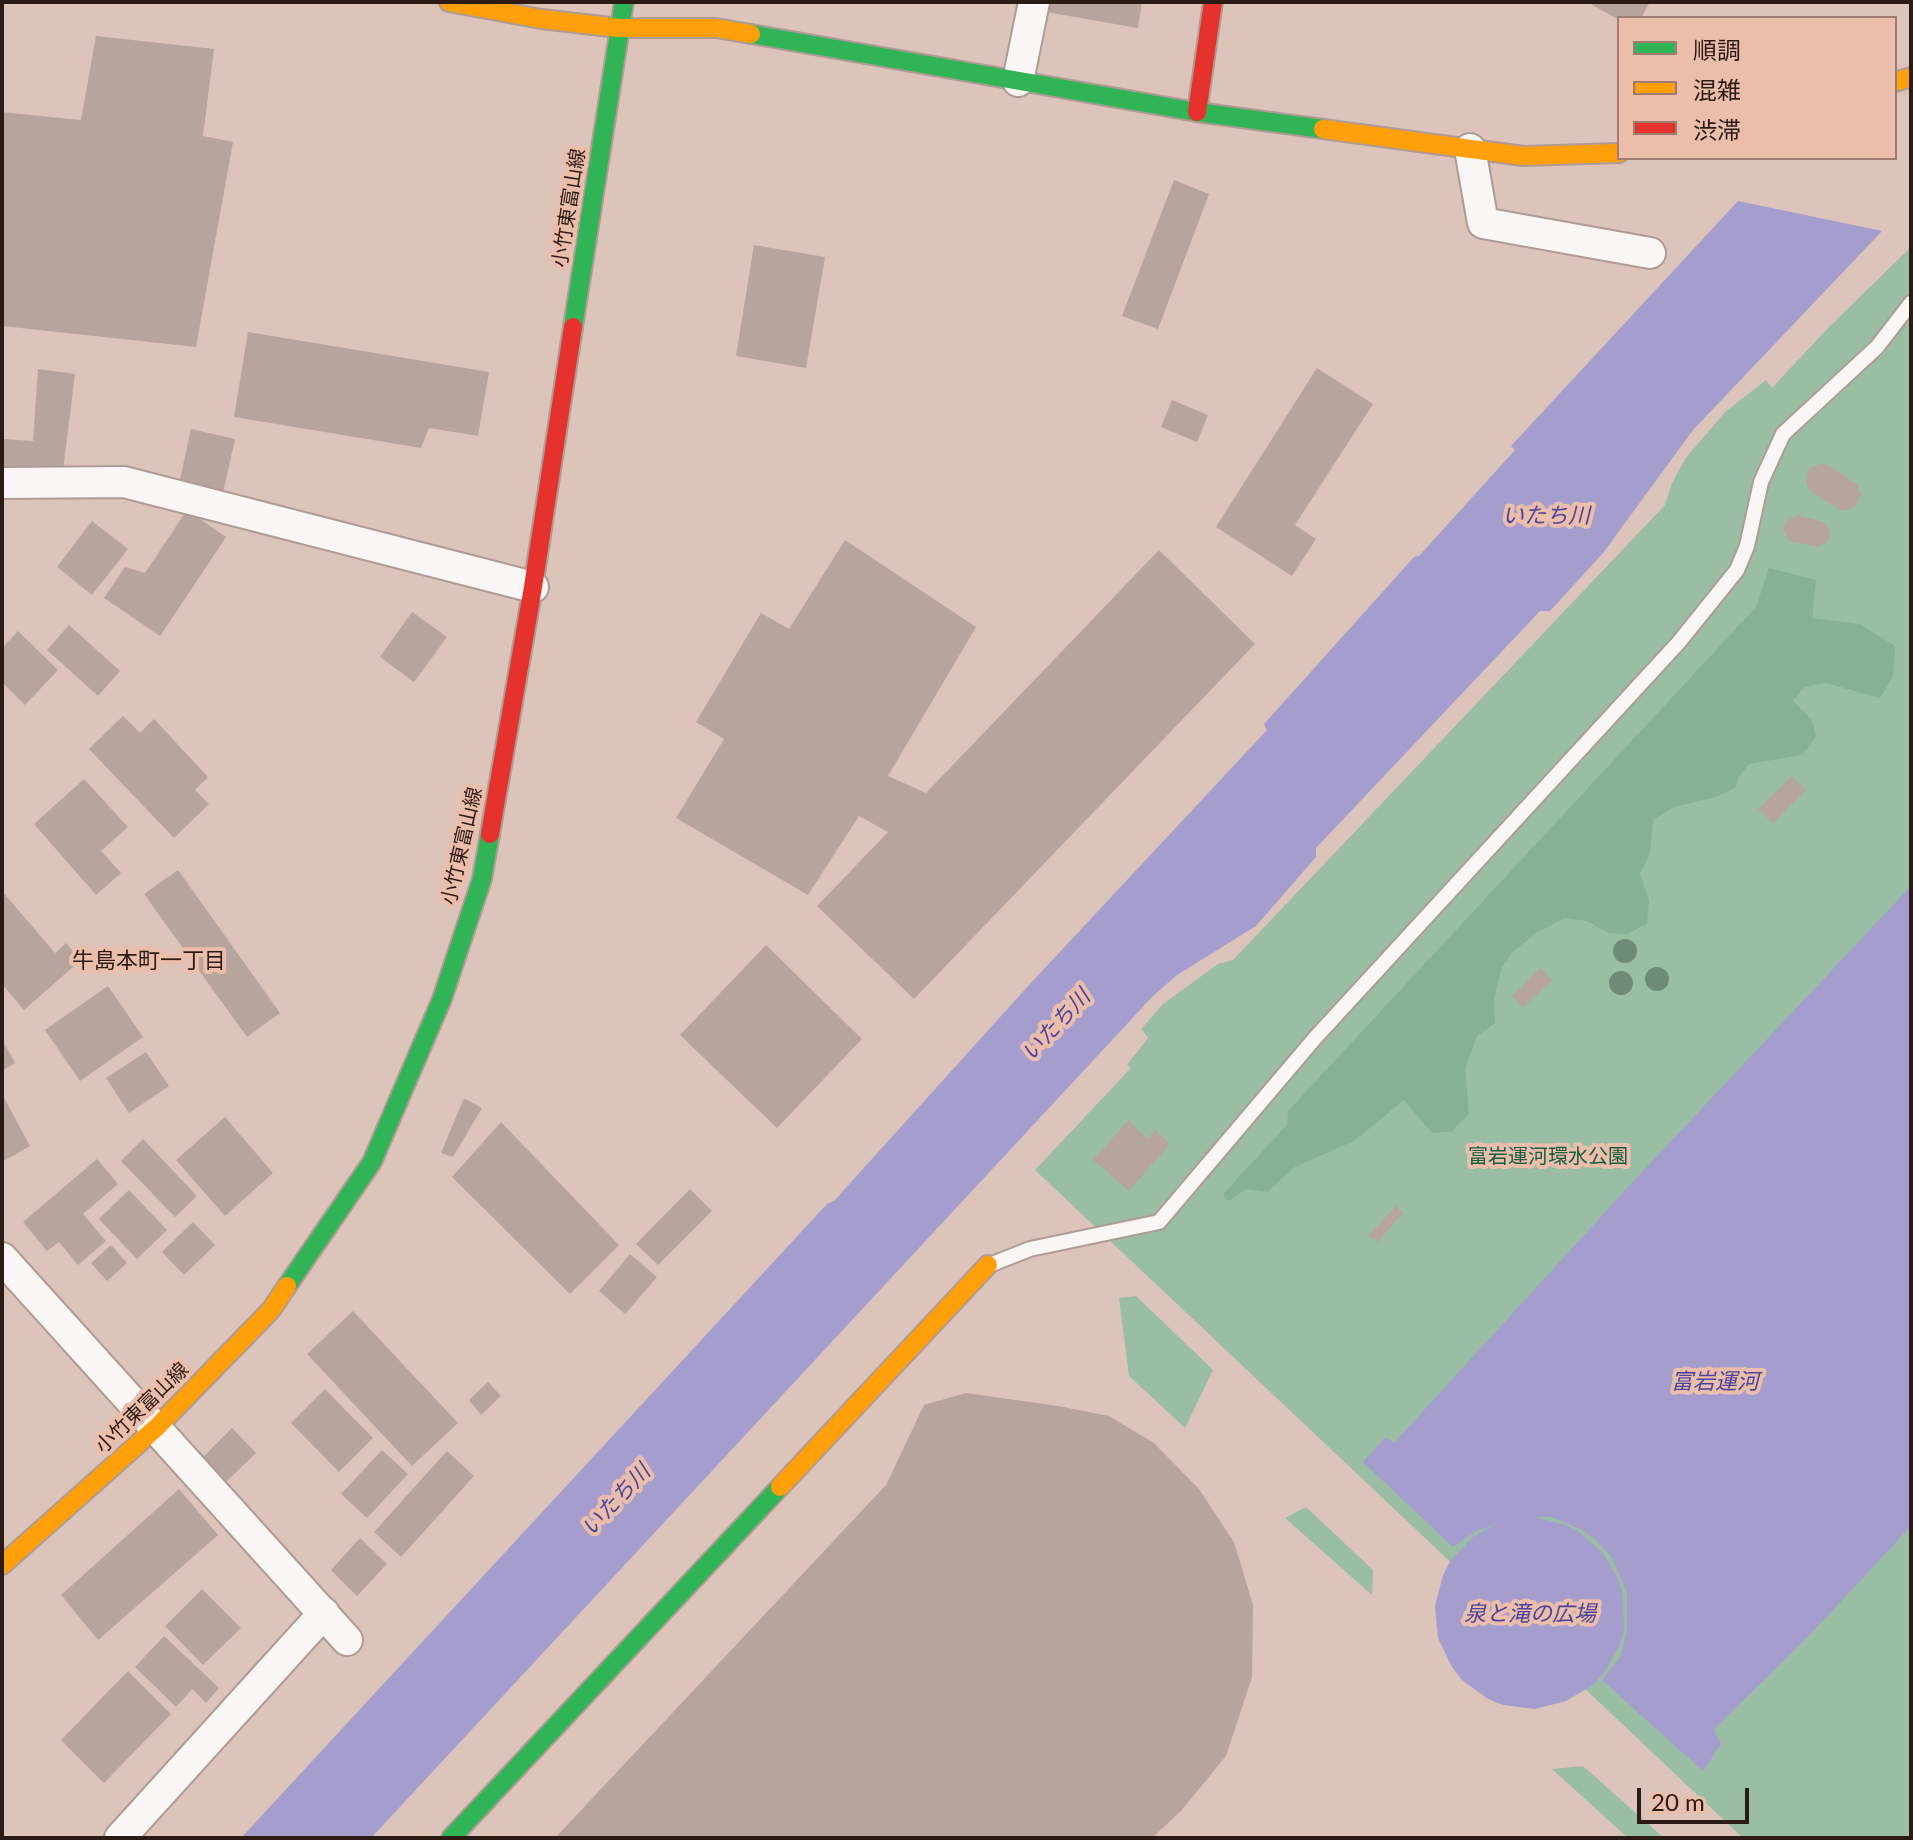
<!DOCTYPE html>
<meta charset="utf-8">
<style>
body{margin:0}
#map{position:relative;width:1913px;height:1840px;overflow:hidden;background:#ddc4ba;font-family:Lato,"Noto Sans JP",sans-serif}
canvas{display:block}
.frame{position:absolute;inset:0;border:4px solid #2c1b15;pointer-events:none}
.legend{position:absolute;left:1617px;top:16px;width:280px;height:144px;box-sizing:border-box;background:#ebbeac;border:2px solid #9f7d70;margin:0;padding:10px 14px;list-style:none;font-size:24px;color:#2c1b15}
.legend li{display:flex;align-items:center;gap:16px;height:40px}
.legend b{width:40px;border:2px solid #9f7d70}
.scale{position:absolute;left:1637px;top:1788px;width:112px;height:36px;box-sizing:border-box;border:4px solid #2c1b15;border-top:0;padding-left:10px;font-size:24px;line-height:28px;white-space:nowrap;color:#2c1b15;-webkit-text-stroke:6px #ebbeac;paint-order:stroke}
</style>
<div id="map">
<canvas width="1913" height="1840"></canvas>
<div class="frame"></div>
<ul class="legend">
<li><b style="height:10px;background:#30b455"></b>順調</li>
<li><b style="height:10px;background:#ff9f0a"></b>混雑</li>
<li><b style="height:10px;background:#e5322d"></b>渋滞</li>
</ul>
<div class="scale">20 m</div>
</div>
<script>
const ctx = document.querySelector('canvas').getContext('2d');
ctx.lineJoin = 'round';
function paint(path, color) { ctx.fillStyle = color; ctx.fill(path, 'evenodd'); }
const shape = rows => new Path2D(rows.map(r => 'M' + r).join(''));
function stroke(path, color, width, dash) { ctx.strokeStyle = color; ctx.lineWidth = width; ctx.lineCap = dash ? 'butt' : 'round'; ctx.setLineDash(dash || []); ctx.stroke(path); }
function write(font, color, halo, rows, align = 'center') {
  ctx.font = font + ' Lato,"Noto Sans JP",sans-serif'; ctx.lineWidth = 8; ctx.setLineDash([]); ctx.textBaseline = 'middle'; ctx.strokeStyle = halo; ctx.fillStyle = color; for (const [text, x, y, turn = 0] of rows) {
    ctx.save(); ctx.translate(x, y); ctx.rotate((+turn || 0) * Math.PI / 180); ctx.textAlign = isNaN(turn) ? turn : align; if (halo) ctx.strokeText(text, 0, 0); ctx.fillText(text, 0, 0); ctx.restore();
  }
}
paint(shape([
 [1911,247,1911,1838,1743,1838,1035,1170,1131,1068,1127,1065,1148,1038,1141,1029,1163,1004,1218,964,1233,960,1665,505,1672,483,1685,459,1725,412,1766,380,1772,388,1828,328],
 [1136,1296,1213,1370,1185,1428,1129,1376,1119,1298],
 [1306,1507,1373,1570,1372,1595,1285,1518],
 [1583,1766,1664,1838,1628,1838,1552,1769]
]), '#99bea4');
paint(shape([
 [1769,568,1816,580,1812,618,1860,624,1895,646,1893,676,1880,698,1826,683,1804,687,1793,701,1812,720,1816,737,1802,755,1749,764,1738,778,1735,788,1716,797,1674,807,1653,820,1650,853,1640,874,1649,900,1647,923,1628,934,1608,933,1587,921,1565,918,1536,933,1512,953,1502,967,1494,999,1495,1023,1477,1036,1465,1068,1469,1114,1452,1131,1432,1133,1404,1100,1354,1141,1295,1167,1267,1192,1246,1189,1228,1201,1223,1194,1287,1125,1288,1111,1756,607]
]), '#87b096');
paint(shape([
 [1738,201,1882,231,1693,430,1603,553,1550,611,1540,611,1316,848,1316,857,1256,926,1177,975,1153,996,371,1838,241,1838,827,1204,834,1201,1029,985,1267,730,1264,724,1414,557,1419,556,1515,450,1511,446],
 [1911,886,1911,1526,1802,1643,1714,1729,1721,1744,1703,1771,1602,1680,1621,1656,1627,1629,1627,1592,1611,1556,1596,1540,1582,1530,1552,1517,1535,1517,1565,1525,1579,1532,1603,1553,1619,1581,1623,1596,1624,1629,1620,1645,1604,1673,1593,1685,1566,1701,1535,1709,1503,1705,1488,1699,1462,1680,1452,1667,1438,1638,1435,1606,1443,1575,1451,1560,1473,1537,1500,1522,1475,1532,1453,1547,1363,1462,1386,1437,1394,1443,1629,1186]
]), '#a49dce');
paint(shape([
 [1048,2,1142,2,1138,28,1046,12],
 [1587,2,1650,2,1641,18,1619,20],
 [96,36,214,49,203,136,233,142,196,347,2,326,2,112,81,120],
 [1174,180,1209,194,1158,329,1122,316],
 [754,245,825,257,806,368,736,356],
 [248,332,489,372,478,436,429,428,421,448,234,417],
 [1317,368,1373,404,1295,525,1316,539,1292,576,1216,527],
 [38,369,75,374,63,471,2,469,2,439,33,441],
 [1172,400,1208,415,1197,442,1161,427],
 [191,429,235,439,223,493,179,484],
 [1824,463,1857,484,1861,495,1855,507,1842,511,1809,490,1806,483,1809,468],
 [187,510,226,537,160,636,104,598,125,567,145,573],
 [1797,515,1824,522,1830,530,1828,542,1817,547,1789,541,1783,529,1785,522],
 [92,521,128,549,92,595,57,567],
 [845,540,976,627,888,776,926,793,1159,550,1255,644,914,999,817,906,888,832,859,816,808,895,676,818,724,739,696,722,761,613,789,629],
 [412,612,447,637,414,682,380,657],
 [69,625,120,671,98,696,47,650],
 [18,631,58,670,25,705,2,682,2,648],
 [123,716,140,733,154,719,208,777,195,790,209,804,174,838,89,749],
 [1792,776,1806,790,1773,823,1758,809],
 [84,779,128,827,101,851,121,873,96,895,34,824],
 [178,870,280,1013,247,1037,144,894],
 [2,891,55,953,66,943,81,960,24,1010,2,984],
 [766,945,862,1039,777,1128,680,1035],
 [1541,968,1552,981,1523,1007,1512,996],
 [108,986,143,1037,80,1081,45,1030],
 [2,1039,15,1063,2,1071],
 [146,1052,169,1086,129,1113,106,1078],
 [2,1094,30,1146,2,1162],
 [464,1098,482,1108,453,1157,441,1153],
 [225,1117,273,1173,225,1216,176,1160],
 [1129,1120,1147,1139,1155,1130,1170,1144,1129,1191,1093,1160],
 [501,1122,619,1245,570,1294,452,1177],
 [143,1139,197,1196,175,1217,121,1161],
 [97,1159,118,1184,83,1214,106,1241,78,1265,59,1242,47,1251,23,1222],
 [690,1189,712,1211,658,1265,636,1244],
 [129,1190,167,1230,137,1259,99,1219],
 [1396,1206,1403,1213,1377,1242,1369,1235],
 [193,1222,215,1245,184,1275,162,1252],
 [111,1245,127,1263,107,1281,91,1263],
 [630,1254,657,1277,625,1314,599,1291],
 [353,1311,458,1423,412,1466,307,1354],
 [488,1382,501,1396,481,1415,469,1400],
 [325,1389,373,1438,339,1472,291,1423],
 [966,1393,1058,1406,1109,1416,1154,1443,1199,1489,1234,1542,1253,1605,1252,1677,1226,1756,1181,1811,1152,1838,555,1838,886,1485,924,1405],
 [232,1428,256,1453,224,1484,200,1460],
 [382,1450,408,1474,367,1518,341,1494],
 [447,1451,474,1476,401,1557,374,1532],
 [179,1489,218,1535,98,1640,61,1595],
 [360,1538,387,1564,357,1596,331,1570],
 [202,1589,241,1628,203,1665,165,1626],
 [164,1636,219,1688,206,1703,192,1689,176,1707,135,1667],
 [128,1671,171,1714,104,1783,61,1740]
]), '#b7a49c');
const lane = shape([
 [992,1264,1030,1249,1159,1222,1315,1038,1679,642,1737,570,1747,546,1761,482,1783,434,1877,347,1911,303]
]);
const street = shape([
 [1018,81,1034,2],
 [1470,149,1483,223,1650,253],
 [2,483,124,482,533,587],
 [2,1258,347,1640],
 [120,1838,324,1613]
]);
const fast = shape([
 [751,34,1197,112,1323,129],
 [573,327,624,2],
 [287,1286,372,1162,442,999,482,879,490,834],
 [451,1838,780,1487]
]);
const slow = shape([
 [449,2,541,19,619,28,716,28,751,34],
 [1895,82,1911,77],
 [1323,129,1523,156,1619,153],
 [780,1487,988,1265],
 [2,1565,157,1427,271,1310,287,1286]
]);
const jam = shape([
 [1197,112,1213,2],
 [490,834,533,587,573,327]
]);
stroke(lane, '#ae9b94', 18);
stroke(street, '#ae9b94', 34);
stroke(fast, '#ae9b94', 22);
stroke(slow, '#ae9b94', 22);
stroke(jam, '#ae9b94', 22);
stroke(lane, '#faf6f5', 14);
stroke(street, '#faf6f5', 30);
stroke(fast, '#30b455', 18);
stroke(slow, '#ff9f0a', 18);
stroke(jam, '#e5322d', 18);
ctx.fillStyle = '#6e8b77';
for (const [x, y] of [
 [1625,951],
 [1657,979],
 [1621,983]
]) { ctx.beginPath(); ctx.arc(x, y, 12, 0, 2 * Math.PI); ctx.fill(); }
write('20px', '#2c1b15', '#ebbeac', [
 ["小竹東富山線",569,208,-81],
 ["小竹東富山線",462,846,-77],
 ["小竹東富山線",142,1408,-44]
]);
write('20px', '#145d41', '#ebbeac', [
 ["富岩運河環水公園",1548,1157]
]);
write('italic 22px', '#4b449d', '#ebbeac', [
 ["いたち川",1546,516],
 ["いたち川",1056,1025,-47],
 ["富岩運河",1715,1382],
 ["いたち川",616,1500,-47],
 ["泉と滝の広場",1530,1614]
]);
write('22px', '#2c1b15', '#ebbeac', [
 ["牛島本町一丁目",149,961]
]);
</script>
